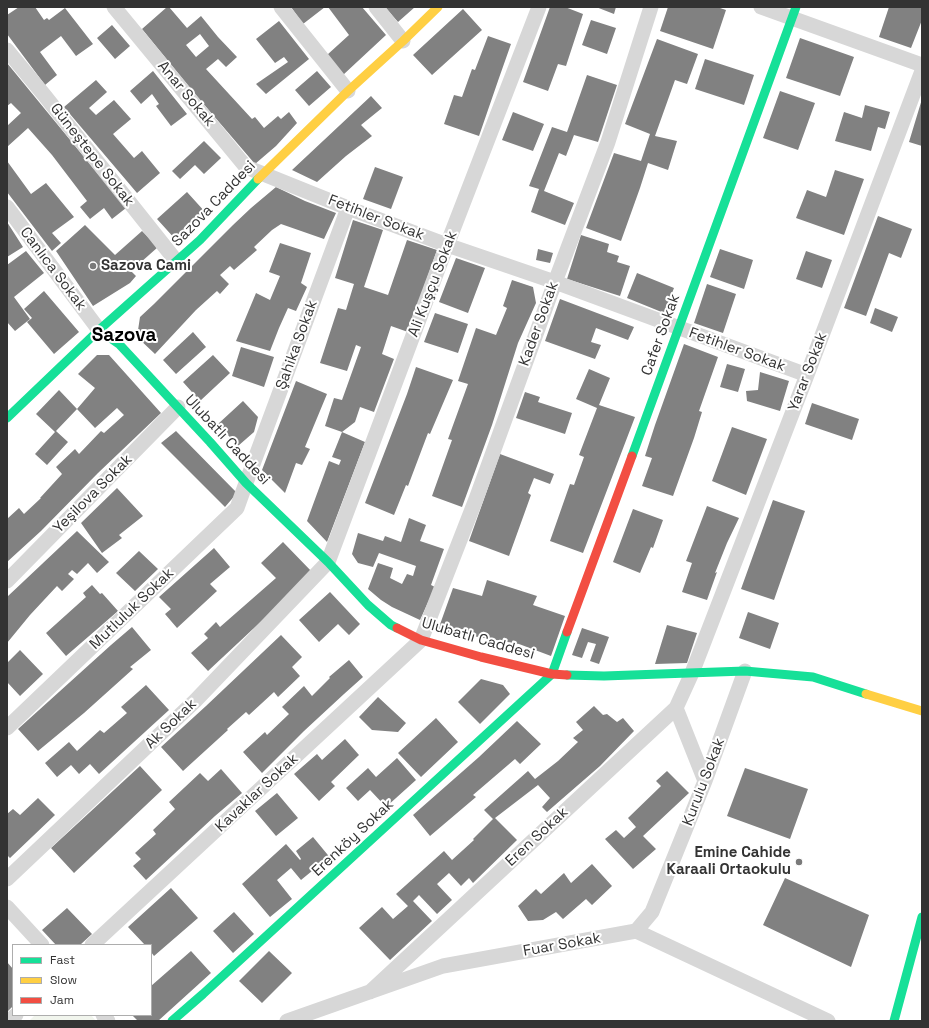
<!DOCTYPE html>
<meta charset="utf-8">
<style>
body{margin:0}
#map{position:relative;width:929px;height:1028px;overflow:hidden;background:#fff;font-family:"Space Grotesk",sans-serif}
canvas{display:block}
.frame{position:absolute;inset:0;border:8px solid #333;pointer-events:none}
.legend{position:absolute;left:12px;top:944px;width:140px;height:72px;box-sizing:border-box;background:#fff;border:1px solid #adadad;margin:0;padding:5px 7px;list-style:none;font-size:12px;color:#333}
.legend li{display:flex;align-items:center;gap:8px;height:20px}
.legend b{width:20px;border:1px solid #adadad}
</style>
<div id="map">
<canvas width="929" height="1028"></canvas>
<div class="frame"></div>
<ul class="legend">
<li><b style="height:5px;background:#16e098"></b>Fast</li>
<li><b style="height:5px;background:#ffcf43"></b>Slow</li>
<li><b style="height:5px;background:#f24e42"></b>Jam</li>
</ul>
</div>
<script>
const ctx = document.querySelector('canvas').getContext('2d');
ctx.lineJoin = 'round';
function paint(path, color) { ctx.fillStyle = color; ctx.fill(path, 'evenodd'); }
const shape = rows => new Path2D(rows.map(r => 'M' + r).join(''));
function stroke(path, color, width, dash) { ctx.strokeStyle = color; ctx.lineWidth = width; ctx.lineCap = dash ? 'butt' : 'round'; ctx.setLineDash(dash || []); ctx.stroke(path); }
function write(font, color, halo, rows, align = 'center') {
  ctx.font = font + ' "Space Grotesk",sans-serif'; ctx.lineWidth = 4; ctx.setLineDash([]); ctx.textBaseline = 'middle'; ctx.strokeStyle = halo; ctx.fillStyle = color; for (const [text, x, y, turn = 0] of rows) {
    ctx.save(); ctx.translate(x, y); ctx.rotate((+turn || 0) * Math.PI / 180); ctx.textAlign = isNaN(turn) ? turn : align; if (halo) ctx.strokeText(text, 0, 0); ctx.fillText(text, 0, 0); ctx.restore();
  }
}
paint(shape([
 [35,1015,91,1015,96,1021,29,1021]
]), '#f1f5ed');
paint(shape([
 [19,7,35,7,44,20,47,18,49,20,65,8,93,44,76,56,61,36,40,52,57,75,45,85,7,34,7,15],
 [167,7,169,7,187,28,201,16,218,37,237,57,226,67,218,59,206,69,252,119,255,117,264,128,278,116,281,119,289,112,297,123,276,146,255,164,195,94,142,29],
 [200,34,209,46,196,57,186,45],
 [291,7,325,7,303,24],
 [328,7,362,7,386,35,343,75,327,55,349,35],
 [385,7,415,7,398,22],
 [550,7,565,7,583,14,566,66,558,64,548,91,523,82],
 [596,7,616,7,614,14],
 [668,7,717,7,726,10,713,49,660,31],
 [889,7,922,7,922,20,911,48,879,37],
 [463,9,482,30,432,75,413,55],
 [591,20,616,28,607,54,582,45],
 [279,21,309,59,266,94,256,84,288,62,284,57,275,63,256,39],
 [112,25,130,46,115,59,97,38],
 [488,36,511,44,499,78,479,136,444,124,454,95,462,97,472,69,475,70],
 [800,38,854,57,840,96,786,78],
 [657,39,698,54,687,84,675,80,655,136,677,141,668,170,648,163,640,188,621,241,586,228,614,153,641,161,650,134,625,124],
 [705,59,754,75,744,105,695,89],
 [7,63,126,208,112,219,104,208,90,219,80,207,87,201,52,155,28,128,7,147,7,126,21,113,11,103,7,106],
 [153,71,187,114,171,126,156,106,159,104,152,94,141,104,130,91],
 [317,71,331,87,309,106,295,90],
 [587,75,617,85,598,142,574,135,566,156,559,153,544,191,574,203,565,225,531,212,539,189,529,186,552,127,567,132],
 [96,80,107,92,89,108,96,115,114,100,131,119,113,134,134,158,142,151,160,173,137,193,64,107],
 [780,91,815,103,798,150,763,138],
 [371,96,382,108,361,125,372,136,346,156,317,182,292,170],
 [922,99,922,146,909,142],
 [865,105,890,112,885,129,878,127,871,151,835,141,844,112,862,118],
 [513,112,544,124,533,151,502,140],
 [204,141,221,158,204,174,195,165,180,179,172,171],
 [7,161,31,194,46,183,74,217,52,233,61,243,52,251,7,192],
 [375,167,403,177,391,209,363,199],
 [835,170,864,179,844,235,796,218,807,190,826,197],
 [276,187,305,201,336,213,324,239,281,224,272,230,254,247,257,250,234,270,230,266,220,275,229,284,220,294,217,291,196,310,155,354,137,337,140,317,154,304,233,225,251,208],
 [187,192,206,213,176,240,157,219],
 [878,216,912,229,901,258,889,253,866,316,844,308],
 [353,220,383,230,364,287,388,295,407,240,437,250,408,332,391,326,382,354,394,359,374,412,360,407,355,422,342,432,325,426,334,398,342,400,361,347,356,345,347,371,320,363,338,308,346,310,354,284,335,278],
 [7,222,23,247,7,257],
 [85,225,115,255,142,231,158,247,131,271,136,276,130,283,93,306,56,251],
 [581,235,609,244,607,252,619,256,617,262,630,266,620,296,567,279],
 [280,243,311,253,301,283,307,287,296,311,288,308,279,328,270,351,236,341,256,293,270,300,280,276,269,272],
 [538,249,553,253,550,263,536,260],
 [720,249,753,260,744,289,710,277],
 [26,251,44,273,14,297,30,319,15,331,7,322,7,265],
 [806,251,832,260,822,288,796,279],
 [456,258,485,268,468,313,439,302],
 [637,273,674,288,664,313,627,298],
 [512,280,533,287,536,303,518,343,492,425,462,507,432,496,452,440,448,439,468,384,458,381,476,328,496,335,507,308,503,306],
 [707,284,736,294,723,333,694,323],
 [44,291,79,332,54,354,27,322,32,318,24,309],
 [560,299,634,327,628,340,596,328,591,342,601,345,595,359,545,341],
 [875,308,898,317,892,332,870,323],
 [435,313,468,324,458,353,424,342],
 [193,332,206,347,176,374,163,360],
 [684,344,718,357,699,411,702,412,694,438,673,496,642,486,652,458,645,456,655,425],
 [241,347,274,357,264,387,232,376],
 [97,355,109,355,161,413,98,473,41,531,7,562,7,519,19,508,24,514,41,498,40,498,62,474,56,467,75,449,79,454,101,431,104,433,124,415,117,408,95,428,77,409,95,388,78,374],
 [213,355,230,373,200,401,183,382],
 [727,364,745,369,738,392,720,387],
 [416,367,453,380,430,434,428,433,408,486,406,485,394,515,365,503,407,394],
 [589,369,610,378,599,405,635,417,583,553,550,541,570,484,574,485,584,457,579,455,597,408,576,399],
 [760,372,789,381,780,411,747,401,746,391,758,390],
 [296,381,327,394,305,447,310,449,302,465,296,463,285,493,262,470],
 [59,390,77,409,56,431,68,442,47,465,35,454,55,432,36,414],
 [525,392,540,397,538,402,572,413,565,434,516,418],
 [243,401,258,417,254,432,238,446,218,424],
 [812,403,859,419,852,440,805,424],
 [732,427,767,439,746,495,712,481],
 [176,431,237,493,225,507,161,443],
 [342,432,365,442,327,542,307,521,329,461,339,465,341,460,332,457],
 [500,454,554,474,550,484,534,478,528,493,531,495,509,556,469,541],
 [117,488,143,516,119,535,122,538,102,553,81,523],
 [773,500,805,511,774,600,741,589],
 [707,506,739,518,727,543,715,573,717,572,707,600,682,592,692,563,686,561],
 [633,509,663,520,653,548,651,547,640,573,613,562],
 [409,518,426,525,420,541,444,549,431,585,435,587,420,620,392,607,381,600,368,589,378,563,393,568,390,578,402,584,407,574,413,576,416,566,379,553,373,567,358,563,352,554,358,533,383,541,385,536,401,542],
 [77,531,109,562,97,573,88,563,77,574,72,570,68,574,74,579,62,591,57,586,30,615,7,643,7,597],
 [283,542,313,573,208,671,191,653,208,638,204,634,216,622,220,627,276,578,261,563],
 [214,548,230,567,210,584,217,591,177,628,165,614,171,609,159,597],
 [139,551,158,569,135,591,116,573],
 [487,580,537,596,533,605,565,616,551,656,519,644,438,630,453,588,482,596],
 [92,585,100,594,102,593,118,611,66,656,46,633,86,597,83,593],
 [330,592,360,624,349,635,338,624,319,642,299,620],
 [748,612,779,623,770,649,739,638],
 [667,625,697,633,687,663,655,664],
 [132,627,151,650,130,667,133,669,84,713,38,751,18,729,111,645],
 [582,628,609,637,599,664,590,661,596,644,588,642,582,658,572,655],
 [281,635,302,657,292,667,300,676,278,697,274,692,249,715,246,712,227,729,228,730,183,771,161,747,206,706],
 [20,650,43,674,20,696,7,682,7,663],
 [349,660,363,677,344,694,304,731,262,773,243,752,265,732,267,735,289,714,282,707,304,686,312,696,330,678,329,677],
 [481,679,503,685,510,694,480,724,458,702],
 [146,685,169,710,99,774,90,764,79,774,71,765,57,777,45,763,69,742,77,751,100,730,104,733,127,713,121,707],
 [378,697,406,723,398,732,372,730,359,717],
 [594,706,603,715,607,714,617,722,623,718,634,731,600,766,547,812,542,807,550,798,538,785,495,818,517,840,473,883,469,878,461,886,449,873,437,884,452,900,437,914,419,895,413,901,432,921,390,960,359,928,382,907,393,919,408,906,396,894,444,851,452,860,474,840,473,839,493,819,484,810,528,771,535,779,558,761,578,742,573,738,583,730,576,722],
 [436,718,458,742,421,777,398,753],
 [517,721,541,744,520,764,515,759,473,795,476,797,430,836,413,815,479,757],
 [345,739,359,755,331,782,335,786,319,801,294,774,317,754,322,760],
 [397,758,416,780,386,807,370,790,358,801,346,788,368,768,376,777],
 [140,766,162,790,74,873,51,848],
 [745,768,808,789,790,839,727,816],
 [221,769,242,793,215,816,146,880,133,866,141,859,135,853,156,834,153,830,175,809,169,802,200,773,208,781],
 [667,771,689,793,643,836,656,849,633,869,605,839,616,830,624,838,636,827,628,818,661,786,656,781],
 [277,793,298,818,276,836,255,811],
 [38,798,55,815,10,858,7,855,7,814,13,809,20,815],
 [313,837,332,860,314,874,312,871,301,880,291,868,277,880,292,899,270,917,242,884,286,844,300,860,301,859,296,851],
 [592,864,612,886,592,905,586,899,563,919,556,912,543,920,528,921,518,906,536,889,541,894,564,873,571,883],
 [785,878,869,915,851,967,763,925],
 [171,888,198,918,154,956,151,952,151,945,145,945,128,927],
 [67,908,92,934,80,945,56,945,42,930],
 [234,912,254,934,233,953,213,931],
 [191,951,211,973,158,1021,138,1021,132,1015,151,1015,151,986],
 [269,951,292,973,262,1003,239,981],
 [7,962,13,969,13,1006,7,1012]
]), '#818181');
stroke(shape([
 [114,7,246,167,348,208,447,245,555,282,807,375],
 [281,7,348,91],
 [376,7,403,41],
 [761,7,922,65],
 [7,50,45,96,177,262],
 [7,207,99,330],
 [7,581,178,407],
 [676,708,705,781],
 [7,728,237,508,246,483,348,208],
 [7,879,195,701,328,562,447,245,539,7],
 [7,907,42,945],
 [636,931,652,912,705,781,745,671],
 [92,945,421,640,476,499,555,282,608,142,651,7],
 [370,992,676,708,692,673,807,375,922,71],
 [103,1015,108,1021],
 [9,1021,16,1015],
 [287,1021,443,966,636,931,828,1021]
]), '#d7d7d7', 15);
stroke(shape([
 [99,330,119,344,210,442,246,483,328,562,368,605,391,625,397,628],
 [7,418,99,330,200,240,258,179],
 [632,456,796,7],
 [567,675,604,676,745,671,813,677,866,694],
 [172,1021,203,994,552,674,567,632],
 [894,1021,922,917]
]), '#16e098', 9);
stroke(shape([
 [258,179,348,91,403,41,438,7],
 [866,694,922,711]
]), '#ffcf43', 9);
stroke(shape([
 [397,628,421,640,481,657,552,674,567,675],
 [567,632,632,456]
]), '#f24e42', 9);
for (const [x, y, r, color] of [
 [93,266,4,"#7a7a7a"],
 [799,862,4,"#7a7a7a"]
]) { const dot = new Path2D(); dot.arc(x, y, r, 0, 2 * Math.PI); ctx.fillStyle = color; ctx.fill(dot); stroke(dot, '#fff', 1.5); }
write('15px', '#333', '#fff', [
 ["Anar Sokak",186,94,50],
 ["Güneştepe Sokak",92,155,52],
 ["Sazova Caddesi",214,204,-46],
 ["Fetihler Sokak",376,218,21],
 ["Canlıca Sokak",53,269,53],
 ["Ali Kuşçu Sokak",433,284,-69],
 ["Kader Sokak",539,324,-70],
 ["Cafer Sokak",661,335,-70],
 ["Şahika Sokak",297,345,-70],
 ["Fetihler Sokak",737,350,20],
 ["Yarar Sokak",808,372,-69],
 ["Ulubatlı Caddesi",227,440,47],
 ["Yeşilova Sokak",93,494,-45],
 ["Mutluluk Sokak",132,609,-44],
 ["Ulubatlı Caddesi",478,639,16],
 ["Ak Sokak",171,724,-44],
 ["Kurulu Sokak",704,782,-69],
 ["Kavaklar Sokak",257,793,-43],
 ["Eren Sokak",537,837,-43],
 ["Erenköy Sokak",353,838,-43],
 ["Fuar Sokak",562,945,-10]
]);
write('bold 15px', '#333', '#fff', [
 ["Sazova Cami",101,266],
 ["Emine Cahide",791,853,"right"],
 ["Karaali Ortaokulu",791,870,"right"]
], 'left');
write('bold 19px', '#000', '#fff', [
 ["Sazova",124,336]
]);
</script>
